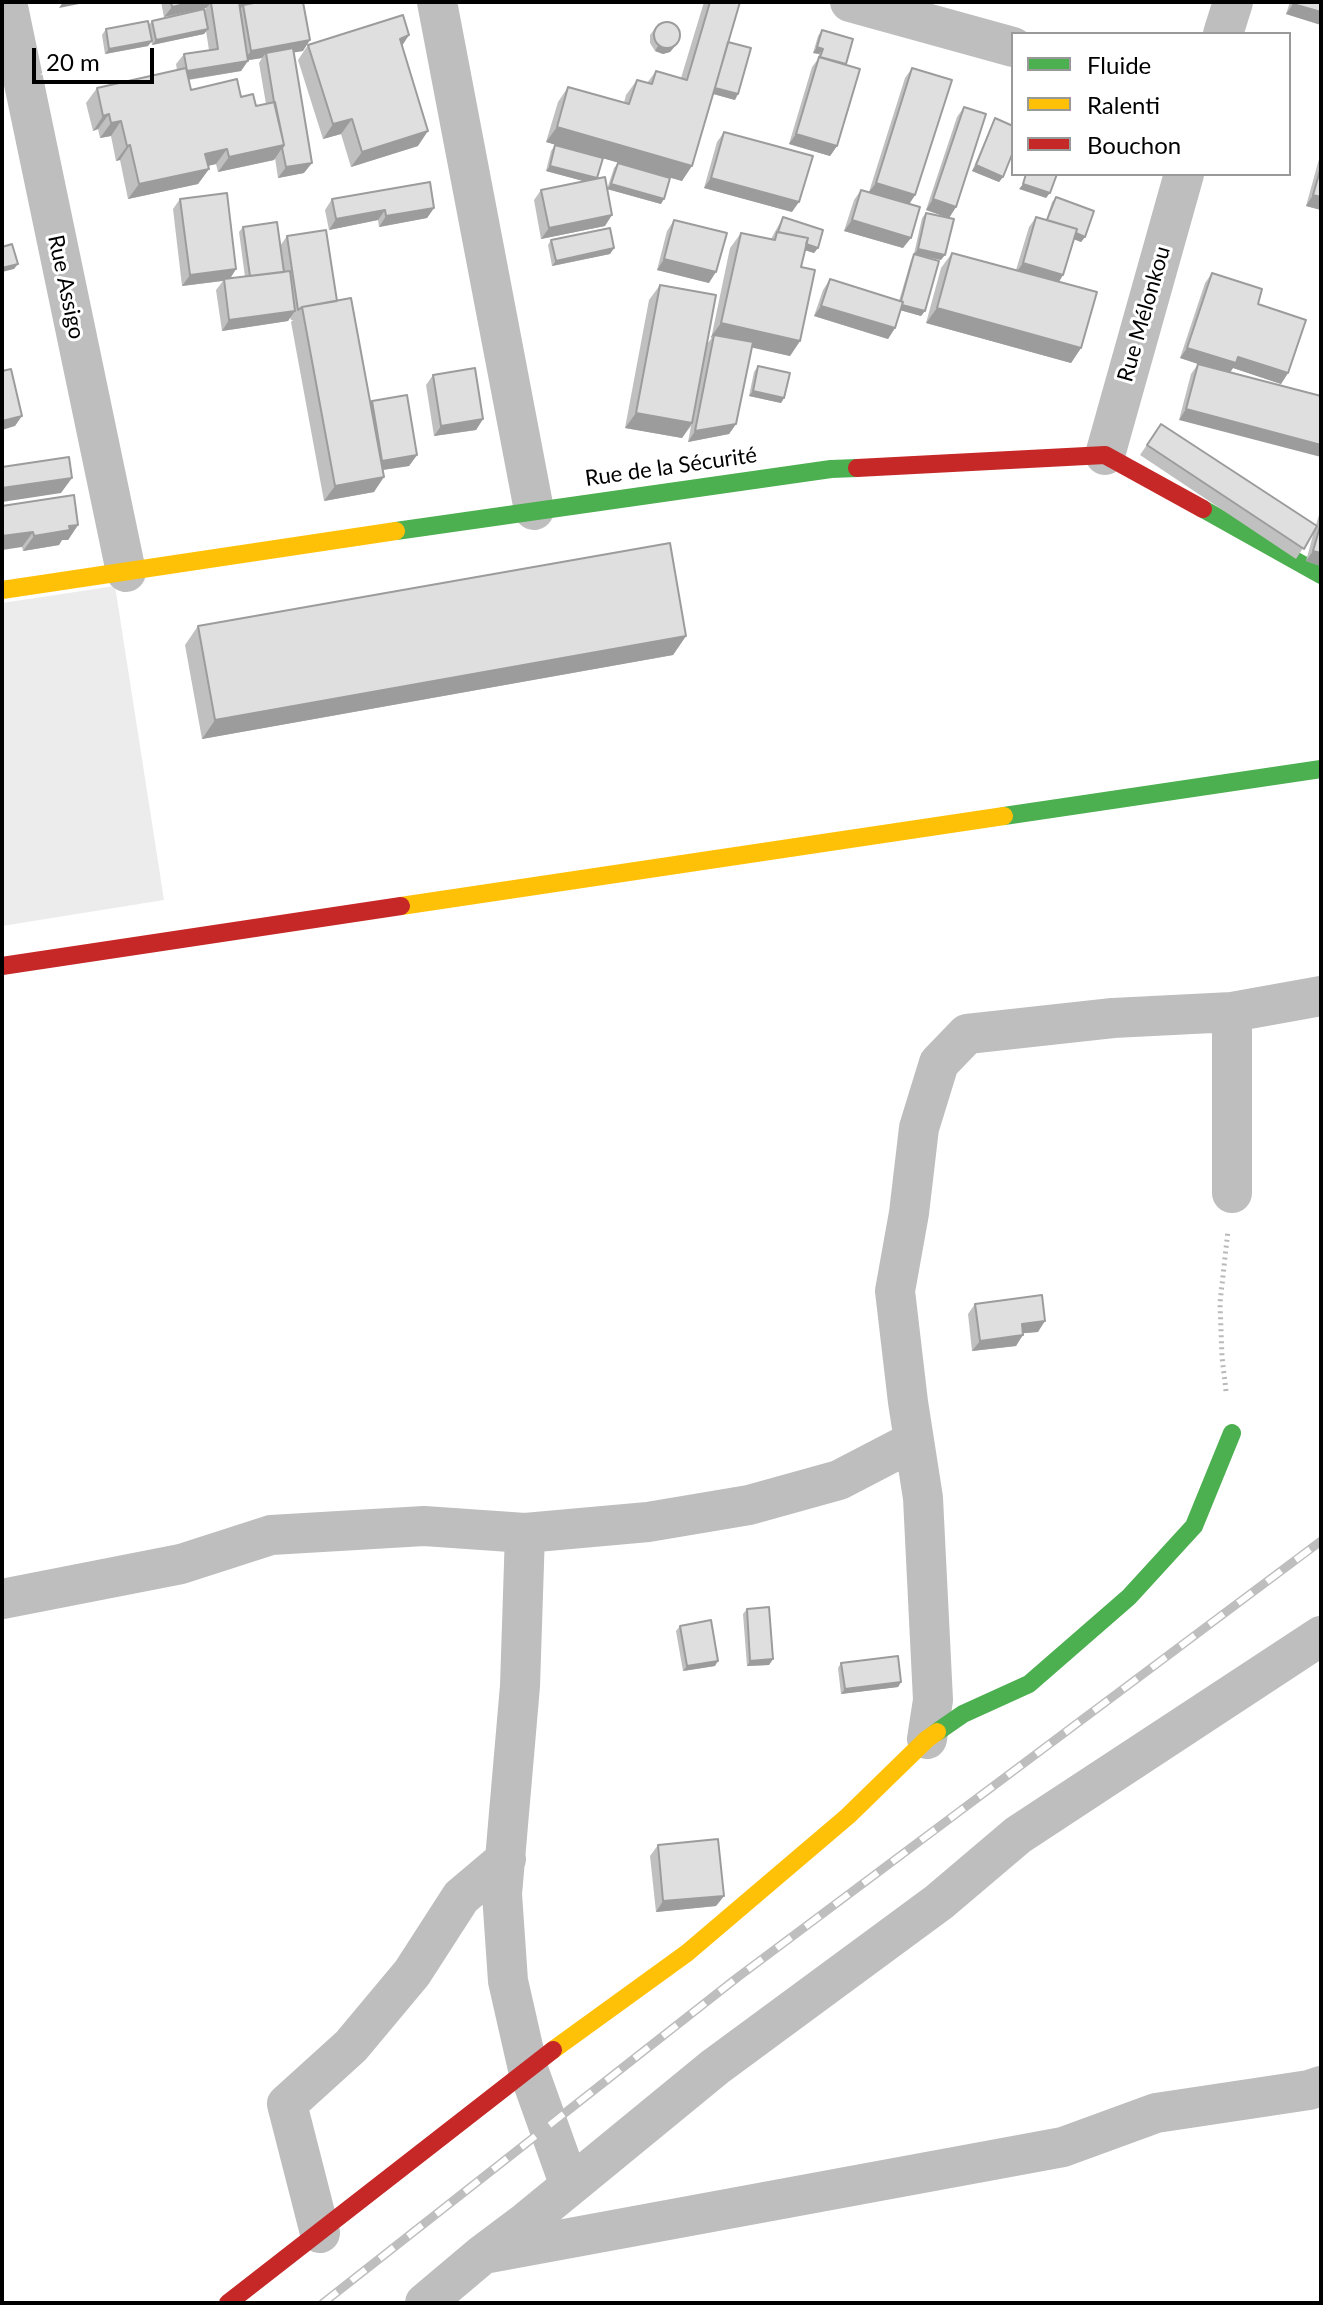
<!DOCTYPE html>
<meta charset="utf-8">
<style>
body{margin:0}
#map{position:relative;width:1323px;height:2305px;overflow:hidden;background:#fff;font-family:Lato,sans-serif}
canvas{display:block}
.frame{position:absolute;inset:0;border:4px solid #000;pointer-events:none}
.legend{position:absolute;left:1011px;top:32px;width:280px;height:144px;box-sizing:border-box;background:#fff;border:2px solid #999;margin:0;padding:10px 14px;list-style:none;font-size:24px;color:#000}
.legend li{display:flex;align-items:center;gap:16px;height:40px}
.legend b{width:40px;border:2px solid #999}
.scale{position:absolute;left:32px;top:48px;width:122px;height:36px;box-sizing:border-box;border:4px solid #000;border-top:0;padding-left:10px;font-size:24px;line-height:28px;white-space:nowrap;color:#000;-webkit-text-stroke:6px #fff;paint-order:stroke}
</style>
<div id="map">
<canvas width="1323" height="2305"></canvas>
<div class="frame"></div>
<ul class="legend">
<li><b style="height:10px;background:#4caf50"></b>Fluide</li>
<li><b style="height:10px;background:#ffc107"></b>Ralenti</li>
<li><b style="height:10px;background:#c62828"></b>Bouchon</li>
</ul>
<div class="scale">20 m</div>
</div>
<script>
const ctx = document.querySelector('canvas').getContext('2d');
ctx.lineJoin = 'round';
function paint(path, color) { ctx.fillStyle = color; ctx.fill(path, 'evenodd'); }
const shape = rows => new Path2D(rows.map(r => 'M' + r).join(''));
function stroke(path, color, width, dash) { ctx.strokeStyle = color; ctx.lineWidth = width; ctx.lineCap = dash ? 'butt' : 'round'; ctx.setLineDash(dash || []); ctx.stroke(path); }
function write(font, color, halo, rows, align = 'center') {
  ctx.font = font + ' Lato,sans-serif'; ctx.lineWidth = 6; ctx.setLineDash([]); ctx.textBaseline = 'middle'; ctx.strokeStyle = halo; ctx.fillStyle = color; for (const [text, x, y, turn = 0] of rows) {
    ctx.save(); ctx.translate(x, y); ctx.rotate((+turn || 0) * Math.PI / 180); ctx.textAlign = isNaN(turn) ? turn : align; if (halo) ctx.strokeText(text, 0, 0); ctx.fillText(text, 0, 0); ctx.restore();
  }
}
paint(shape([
 [115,586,164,900,2,926,2,603]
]), '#ececec');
stroke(shape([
 [1226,1391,1222,1357,1220,1303,1228,1230]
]), '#b9b9b9', 5, [2, 4]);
stroke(shape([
 [7,2,126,572],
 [437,2,534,510],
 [850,2,1013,47],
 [1223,34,1233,2],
 [1105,455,1184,174],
 [1232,1012,1232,1193],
 [525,1533,520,1686,502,1894,508,1981,528,2069,570,2186],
 [2,1599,181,1564,271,1535,424,1526,525,1533,648,1522,749,1505,839,1480,914,1441],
 [927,1739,933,1700,923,1498,908,1402,895,1291,909,1213,919,1128,939,1063,967,1034,1113,1018,1232,1012,1321,996],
 [320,2233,287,2104,351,2046,412,1973,461,1897,506,1859],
 [489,2253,1063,2147,1156,2113,1309,2090,1321,2086],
 [425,2303,482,2255,526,2222,715,2067,939,1902,1018,1835,1321,1636]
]), '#bebebe', 40);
stroke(shape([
 [1203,509,1321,575],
 [396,531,831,469,857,468],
 [1004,816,1321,769],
 [937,1732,963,1714,1029,1684,1129,1597,1194,1526,1232,1433]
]), '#4caf50', 18);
stroke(shape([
 [2,590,396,531],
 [401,906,1004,816],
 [553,2050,687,1953,848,1816,927,1739,937,1732]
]), '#ffc107', 18);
stroke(shape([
 [857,468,1105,455,1203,509],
 [2,966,401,906],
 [228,2303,553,2050]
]), '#c62828', 18);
const rail = shape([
 [323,2303,738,1977,1321,1541]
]);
stroke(rail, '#bebebe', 9);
stroke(rail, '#fff', 6, [18]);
paint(shape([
 [161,2,303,2,303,51,293,52,304,173,278,178,275,158,274,160,218,172,216,164,208,166,209,169,198,184,128,199,120,160,116,161,111,136,100,138,98,129,93,131,86,103,97,88,177,70,176,64,184,54,209,50,206,31,204,34,152,45,151,41,148,46,105,54,102,35,106,29,149,25,152,21,204,12,206,8,164,17],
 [262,58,259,63,266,104,256,106,241,97,191,90,189,80,241,71,248,60],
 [704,2,740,2,728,42,735,100,713,94,682,181,603,158,597,178,605,226,541,239,534,200,541,190,584,181,546,171,551,151,555,145,592,155,546,142,558,102,568,87,624,103,626,95,637,80,647,83,656,71,681,78],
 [1290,2,1321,2,1321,25,1286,14],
 [659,23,676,45,670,52,663,54,655,51,650,43,650,35],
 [822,30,846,64,837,146,830,156,789,144,812,67,818,59,819,54,813,53,818,36],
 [409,35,402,46,418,146,351,167,341,134,323,139,298,60,308,45],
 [912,68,915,195,909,204,903,248,844,231,854,200,861,190,869,192,905,78],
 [964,107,956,207,949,218,926,210,957,117],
 [995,118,1003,177,999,182,972,171,992,124],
 [724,132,792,212,704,188,717,142],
 [1321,156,1321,210,1306,206,1319,159],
 [618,163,661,204,607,189,614,168],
 [1056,197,1085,237,1081,242,1074,239,1063,275,1059,282,1081,348,1071,363,926,323,941,268,952,253,1016,270,1029,227,1036,217,1046,220,1052,202],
 [180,199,236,269,230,279,245,277,239,232,243,227,280,246,287,236,337,301,370,404,372,401,417,455,409,466,383,470,374,492,324,501,291,322,293,320,291,320,290,317,288,321,222,331,216,290,223,281,182,286,173,209],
 [332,199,434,208,427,218,379,227,378,220,329,230,325,210],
 [926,213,941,260,914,254,922,218],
 [783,217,818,248,814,253,805,250,801,267,800,341,790,356,752,347,736,424,729,434,688,442,691,426,682,438,625,428,649,300,660,285,707,344,711,339,730,248,741,233,771,239],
 [674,220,709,283,657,270,667,231],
 [551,240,614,248,610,254,552,266,548,245],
 [914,254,925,311,921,316,900,310,895,328,888,339,814,316,823,290,830,279,899,301,911,260],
 [1212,273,1288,373,1281,384,1233,368,1230,372,1179,420,1191,374,1198,364,1201,365,1180,358,1205,283],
 [758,366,784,398,781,403,749,396,754,372],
 [433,375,483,419,476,430,434,436,426,385],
 [1161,424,1316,525,1321,508,1321,566,1306,561,1314,531,1296,559,1140,455],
 [2,506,78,525,68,540,62,540,59,545,23,551,22,547],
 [198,626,686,636,673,655,202,739,185,645],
 [975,1304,1038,1332,1023,1333,1016,1346,972,1351,968,1314],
 [747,1609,773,1659,769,1665,747,1666,743,1614],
 [680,1626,715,1666,683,1671,676,1631],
 [841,1663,901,1682,898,1687,841,1694,838,1668],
 [658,1845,724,1896,716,1906,656,1912,650,1856]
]), '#c0c0c0');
paint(shape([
 [63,2,89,2,59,8],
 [194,2,228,2,211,3,206,8,164,17,172,7],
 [240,2,278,2,243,5,240,10,234,11],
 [1293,4,1321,12,1321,25,1286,14],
 [208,29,204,34,152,45,156,40],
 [409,35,399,50,400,39],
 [310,40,303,51,267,57,266,53,262,58,243,61,251,51],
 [680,40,670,52,663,54,655,51,658,46],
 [152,41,148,46,105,54,109,49],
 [817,47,823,49,819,54,813,53],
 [248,61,241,71,179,81,186,71],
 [713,88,738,94,735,100,710,93],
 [109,114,98,129,93,131,103,116],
 [352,119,341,134,323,139,333,124],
 [121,121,111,136,100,138,111,123],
 [557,127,692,166,682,181,546,142],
 [428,131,418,146,351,167,362,152],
 [796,134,837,146,830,156,789,144],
 [130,145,120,160,116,161,127,146],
 [284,145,274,160,218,172,229,157],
 [227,149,216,164,194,169,205,154],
 [312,163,304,173,278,178,286,167],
 [976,165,1003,177,999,182,972,171],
 [550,166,597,178,594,184,546,171],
 [209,169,198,184,128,199,139,184],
 [711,178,799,202,792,212,704,188],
 [876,183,915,195,908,206,868,193],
 [611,184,664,199,661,204,607,189],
 [1023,184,1050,193,1046,198,1019,189],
 [1313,195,1321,197,1321,210,1306,206],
 [933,199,956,207,949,218,926,210],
 [434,208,427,218,379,227,386,216],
 [385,210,378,220,329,230,336,219],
 [612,215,605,226,541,239,549,228],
 [852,220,911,238,903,248,844,231],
 [1047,222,1085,237,1081,242,1043,227],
 [777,235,818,248,814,253,775,241],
 [614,248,610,254,552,266,556,261],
 [918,249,945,255,941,260,914,254],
 [664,259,716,272,709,283,657,270],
 [1023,263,1063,275,1056,286,1015,274],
 [18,264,14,269,2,272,2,268],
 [236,269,229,280,182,286,190,275],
 [900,304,925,311,921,316,896,309],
 [821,306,895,328,888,339,814,316],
 [937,308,1081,348,1071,363,926,323],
 [295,311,288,321,222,331,229,320],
 [721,323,800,341,790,356,713,339,714,335,710,338],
 [1187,348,1238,357,1288,373,1281,384,1233,368,1229,374,1180,358],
 [753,391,784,398,781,403,749,396],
 [1186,409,1321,445,1321,457,1179,420],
 [636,413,692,423,682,438,625,428],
 [22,416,15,426,2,430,2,421],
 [483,419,476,430,434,436,441,426],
 [736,424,729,434,688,442,695,431],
 [417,455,409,466,375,471,382,461],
 [384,477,374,492,324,501,335,486],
 [72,478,61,493,2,502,2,488],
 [78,525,68,540,62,540,59,545,23,551,34,536],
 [33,532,22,547,2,550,2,536],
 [1313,551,1321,553,1321,566,1306,561],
 [686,636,673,655,202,739,215,720],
 [1045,1321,1038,1332,1014,1334,1022,1324],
 [1023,1335,1016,1346,972,1351,980,1341],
 [773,1659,769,1665,747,1666,750,1661],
 [718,1661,715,1666,683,1671,687,1666],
 [901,1682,898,1687,841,1694,845,1689],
 [724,1896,716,1906,656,1912,663,1901]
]), '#9c9c9c');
const building = shape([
 [171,2,194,2,172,7,171,2],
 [239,2,248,61,187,71,184,54,218,49,211,3,239,2],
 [259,2,303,2,310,40,251,51,243,5,259,2],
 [710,2,740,2,692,166,557,127,568,87,629,104,637,80,652,84,656,71,687,80,710,2],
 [1294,2,1321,2,1321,12,1293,4,1294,2],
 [204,9,208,29,156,40,152,21,204,9],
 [403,15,409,35,400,39,428,131,362,152,352,119,333,124,308,45,403,15],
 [148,21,152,41,109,49,106,29,148,21],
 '654 35a13 13 0 1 1 26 0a13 13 0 1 1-26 0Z',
 [822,30,853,39,846,64,820,57,823,49,817,47,822,30],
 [728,42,751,48,738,94,715,88,728,42],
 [293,48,312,163,286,167,282,148,284,145,274,102,266,53,293,48],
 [819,57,860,69,837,146,796,134,819,57],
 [186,68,191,90,237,79,241,97,253,94,256,106,275,102,284,145,229,157,227,149,205,154,209,169,139,184,130,145,127,146,121,121,111,123,109,114,103,116,97,88,186,68],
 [912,68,952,80,915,195,876,183,912,68],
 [964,107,986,114,956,207,933,199,964,107],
 [995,118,1013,126,1013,152,1003,177,976,165,995,118],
 [724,132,813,156,799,202,711,178,724,132],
 [555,145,603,158,597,178,550,166,555,145],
 [618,163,670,178,664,199,611,184,618,163],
 [1321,167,1321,197,1313,195,1321,167],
 [1026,174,1057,174,1050,193,1023,184,1026,174],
 [605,177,612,215,549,228,541,190,605,177],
 [430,182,434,208,386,216,385,210,336,219,332,199,430,182],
 [861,190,920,207,911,238,852,220,861,190],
 [227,193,236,269,190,275,180,199,227,193],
 [1056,197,1094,211,1085,237,1076,233,1077,229,1047,220,1056,197],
 [926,213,954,219,945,255,918,249,926,213],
 [783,217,823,230,818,248,806,244,808,238,778,232,783,217],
 [1036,217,1077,229,1063,275,1023,263,1036,217],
 [674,220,727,233,716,272,664,259,674,220],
 [277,222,284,272,250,276,243,227,277,222],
 [610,228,614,248,556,261,551,240,610,228],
 [326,230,337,301,302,307,298,310,287,236,326,230],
 [777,232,808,238,801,267,815,270,800,341,721,323,741,233,775,240,777,232],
 [12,244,18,264,2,268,2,247,12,244],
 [952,253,1097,292,1081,348,937,308,952,253],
 [914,254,939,261,925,311,902,305,903,302,901,301,914,254],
 [290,271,295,311,229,320,224,279,290,271],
 [1212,273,1262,289,1258,304,1306,320,1288,373,1238,357,1236,363,1187,348,1212,273],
 [830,279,903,302,895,328,821,306,830,279],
 [660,285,716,295,692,423,636,413,660,285],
 [351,298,384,477,335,486,302,307,351,298],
 [714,335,753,342,736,424,695,431,714,335],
 [1198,364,1321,396,1321,445,1186,409,1198,364],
 [758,366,790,373,784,398,753,391,758,366],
 [475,368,483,419,441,426,433,375,475,368],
 [11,369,22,416,2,421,2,371,11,369],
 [407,395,417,455,382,461,372,401,407,395],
 [1161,424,1317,526,1304,549,1147,445,1161,424],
 [69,457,72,478,2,488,2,467,69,457],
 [74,495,78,525,69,526,70,530,34,536,33,532,2,536,2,506,74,495],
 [1321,523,1321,553,1313,551,1321,523],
 [670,543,686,636,215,720,198,626,670,543],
 [1042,1295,1045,1321,1022,1324,1023,1335,980,1341,975,1304,1042,1295],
 [769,1607,773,1659,750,1661,747,1609,769,1607],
 [711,1620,718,1661,687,1666,680,1626,711,1620],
 [898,1656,901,1682,845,1689,841,1663,898,1656],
 [718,1839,724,1896,663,1901,658,1845,718,1839]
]);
paint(building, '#dfdfdf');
stroke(building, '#9c9c9c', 2);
write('22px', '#000', '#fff', [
 ["Rue Assigo",66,287,78],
 ["Rue Mélonkou",1144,314,-74],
 ["Rue de la Sécurité",671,467,-8]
]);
</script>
